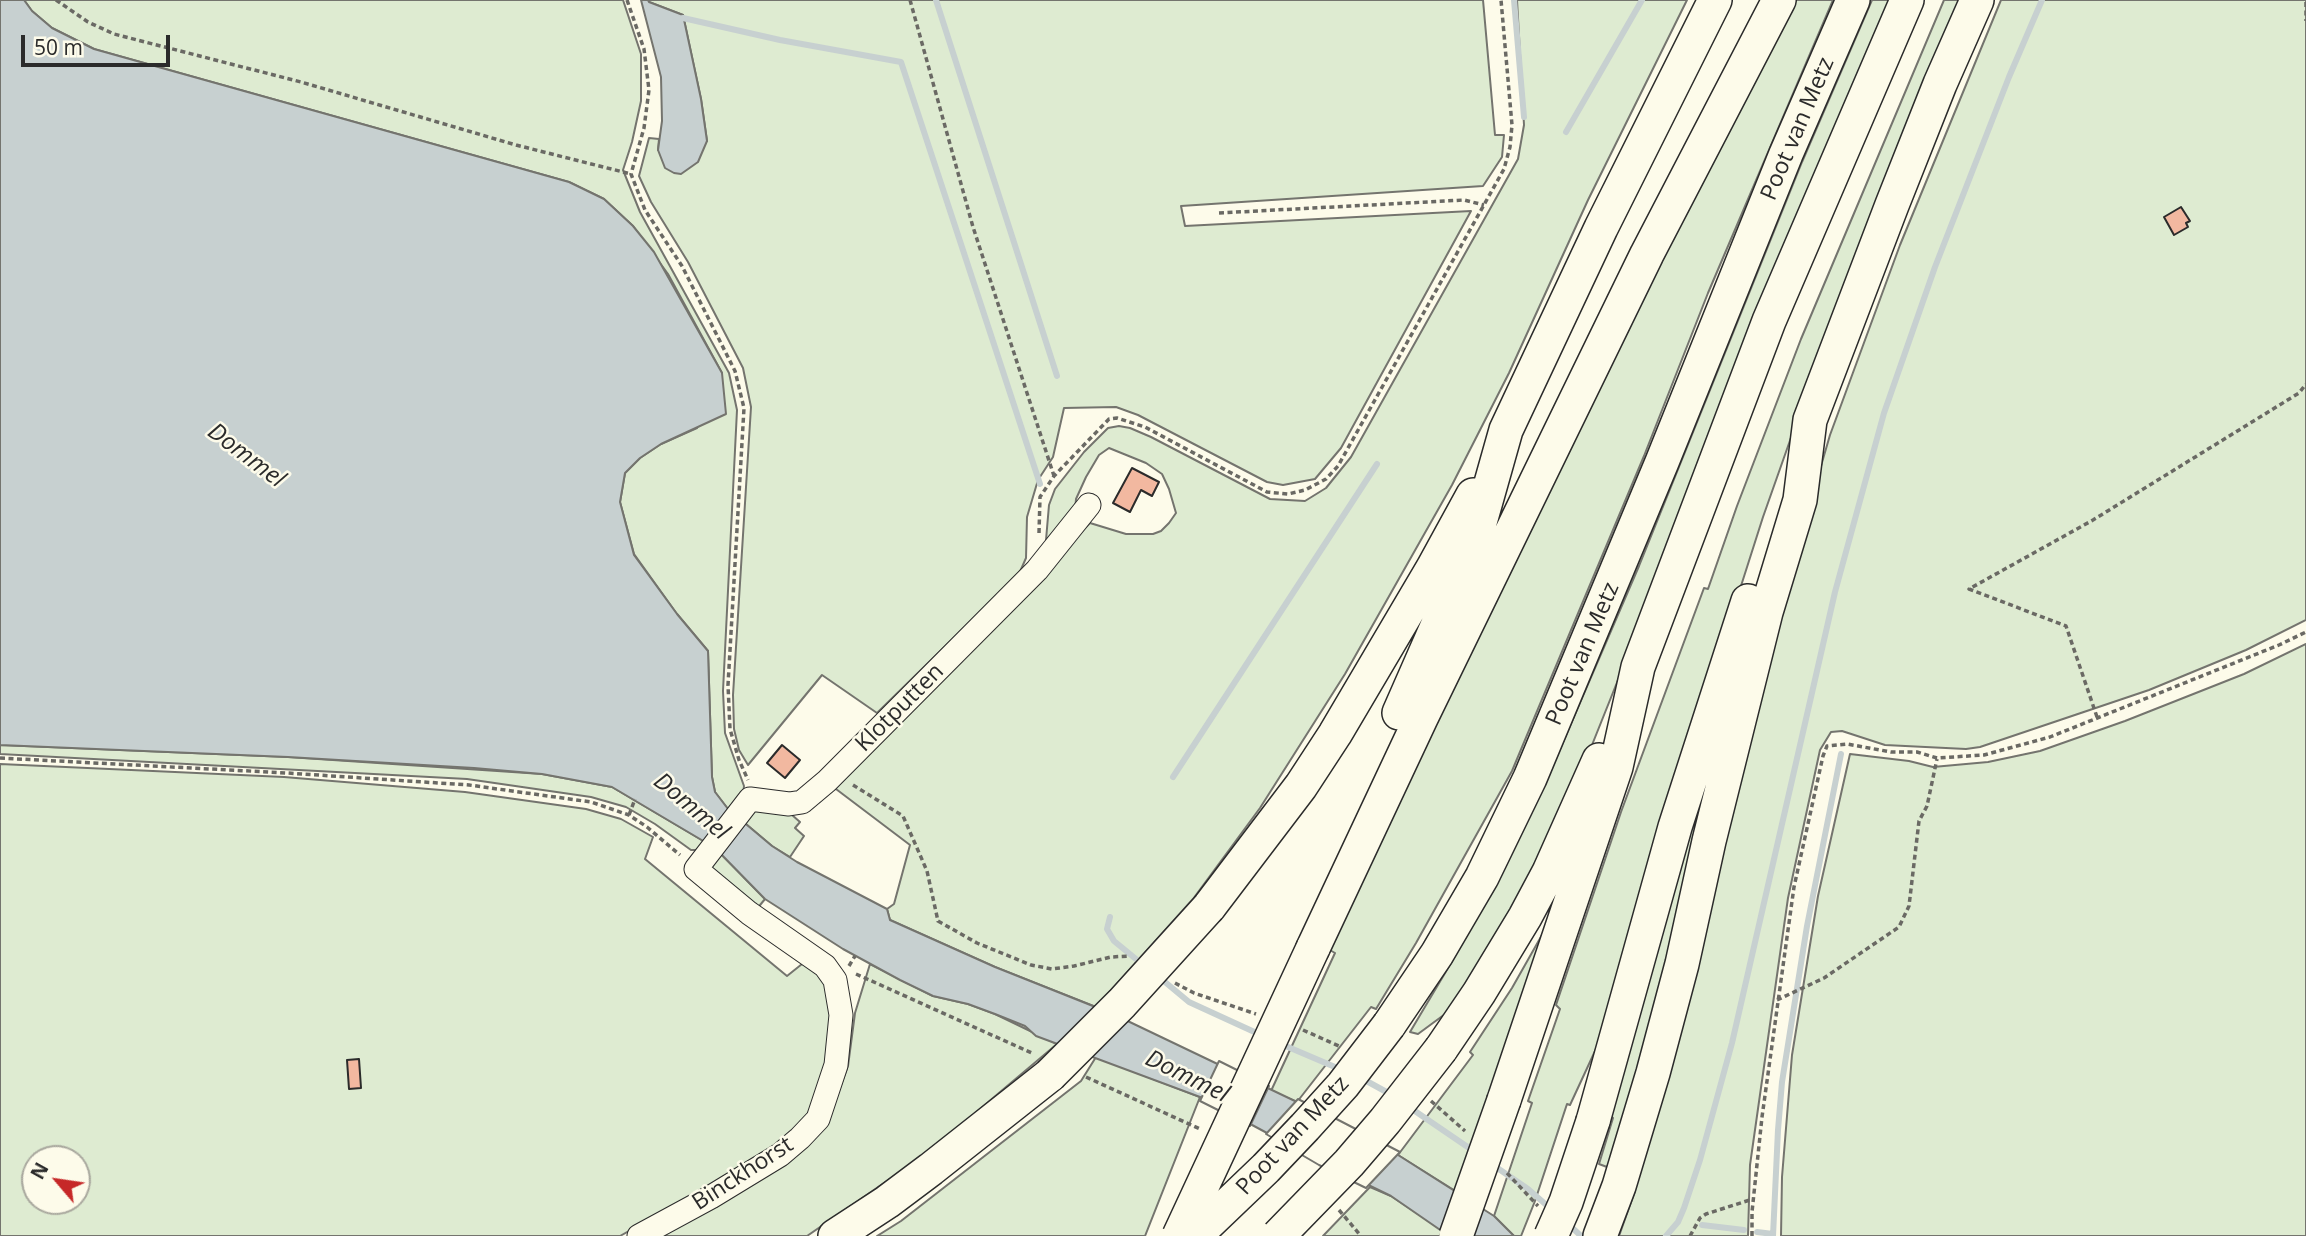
<!DOCTYPE html>
<style>
body{margin:0}
#map{position:relative;width:2306px;height:1236px;overflow:hidden;background:#fdfbea;font-family:"Open Sans",sans-serif}
canvas{display:block}
.north{position:absolute;left:21px;top:1145px;width:70px;height:70px;box-sizing:border-box;background:#fdfbea;border:2px solid #a9a89e;border-radius:50%;rotate:299deg;font-size:19px;font-weight:700;line-height:28px;text-align:center;color:#2b2b2b}
.north::after{content:'';display:block;margin:auto;width:24px;height:32px;background:#c62828;clip-path:polygon(50% 0,100% 100%,50% 72%,0 100%)}
.scale{position:absolute;left:21px;top:35px;width:149px;height:32px;box-sizing:border-box;border:4px solid #2b2b2b;border-top:0;padding-left:9px;font-size:21px;line-height:24px;white-space:nowrap;color:#2b2b2b;-webkit-text-stroke:5px #fdfbea;paint-order:stroke}
</style>
<div id="map">
<canvas width="2306" height="1236"></canvas>
<div class="north">N</div>
<div class="scale">50 m</div>
</div>
<script>
const ctx = document.querySelector('canvas').getContext('2d');
ctx.lineJoin = 'round';
function paint(path, color) { ctx.fillStyle = color; ctx.fill(path, 'evenodd'); }
const shape = rows => new Path2D(rows.map(r => 'M' + r).join(''));
function stroke(path, color, width, dash) { ctx.strokeStyle = color; ctx.lineWidth = width; ctx.lineCap = dash ? 'butt' : 'round'; ctx.setLineDash(dash || []); ctx.stroke(path); }
function write(font, color, halo, rows, align = 'center') {
  ctx.font = font + ' "Open Sans",sans-serif'; ctx.lineWidth = 5; ctx.setLineDash([]); ctx.textBaseline = 'middle'; ctx.strokeStyle = halo; ctx.fillStyle = color; for (const [text, x, y, turn = 0] of rows) {
    ctx.save(); ctx.translate(x, y); ctx.rotate((+turn || 0) * Math.PI / 180); ctx.textAlign = isNaN(turn) ? turn : align; if (halo) ctx.strokeText(text, 0, 0); ctx.fillText(text, 0, 0); ctx.restore();
  }
}
const green = shape([
 [24,0,623,0,641,54,641,101,632,142,623,170,640,212,729,373,737,410,723,691,725,733,744,786,743,794,728,809,715,792,712,777,708,651,677,614,634,554,620,502,625,473,640,458,661,444,697,428,722,373,668,274,633,226,604,199,569,182,94,49,52,28,32,11,24,0],
 [648,0,1483,0,1495,135,1504,135,1502,157,1483,186,1181,206,1185,226,1471,211,1341,448,1315,479,1283,485,1267,482,1138,415,1116,407,1064,408,1053,457,1038,480,1027,517,1026,558,1019,574,877,713,822,675,748,765,739,750,734,729,733,695,751,407,743,368,688,262,651,202,639,176,649,138,659,139,658,150,707,141,701,99,683,15,649,2,648,0],
 [1517,0,1687,0,1588,200,1509,373,1452,485,1345,674,1260,808,1193,899,1096,1007,995,967,890,920,887,909,894,904,910,845,832,786,1090,523,1126,534,1153,534,1161,531,1169,523,1176,513,1169,489,1162,474,1146,463,1109,448,1099,455,1086,477,1076,499,1075,511,1046,540,1049,505,1055,489,1084,452,1108,428,1119,426,1130,428,1151,437,1270,499,1305,501,1326,488,1351,457,1518,159,1524,125,1517,0],
 [1793,0,1833,0,1708,293,1644,456,1512,771,1416,943,1376,1009,1371,1007,1297,1102,1271,1091,1335,953,1328,949,1659,260,1793,0],
 [1872,0,1890,0,1570,800,1460,1003,1418,1034,1410,1032,1451,963,1544,786,1639,566,1802,162,1872,0],
 [1944,0,1965,0,1823,347,1763,517,1665,824,1608,1023,1570,1105,1567,1104,1535,1201,1521,1236,1514,1236,1494,1216,1532,1103,1528,1101,1560,1009,1556,1005,1621,812,1704,588,1708,589,1737,506,1801,339,1944,0],
 [2001,0,2306,0,2306,620,2246,650,2149,690,1980,747,1966,749,1885,745,1842,731,1831,732,1820,750,1788,898,1750,1165,1748,1236,1619,1236,1635,1191,1632,1189,1782,600,1830,435,1900,245,2001,0],
 [2306,644,2306,1236,1781,1236,1782,1177,1792,1055,1818,896,1850,754,1909,761,1933,767,1988,762,2040,751,2125,721,2244,674,2306,644],
 [1729,695,1621,1152,1607,1167,1599,1164,1613,1118,1611,1116,1729,695],
 [0,745,288,757,542,774,612,787,705,842,696,850,691,850,655,824,626,807,591,797,467,779,0,754,0,745],
 [0,764,284,777,465,792,586,809,621,819,653,837,645,859,787,976,802,964,815,966,828,986,834,1015,821,1092,793,1138,620,1236,0,1236,0,764],
 [35,1159,77,1159,77,1201,35,1201,35,1159],
 [750,808,792,815,800,822,795,828,804,836,790,857,772,846,740,819,750,808],
 [718,851,765,899,756,910,711,873,709,859,718,851],
 [1564,896,1457,1192,1398,1155,1473,1055,1470,1052,1512,988,1564,896],
 [870,964,933,996,968,1004,995,1014,1057,1044,929,1152,807,1236,654,1236,717,1204,788,1163,826,1126,848,1066,855,1013,870,964],
 [1096,1057,1200,1097,1145,1236,877,1236,901,1221,1081,1081,1096,1057],
 [1370,1187,1391,1196,1442,1230,1440,1236,1323,1236,1370,1187]
]);
paint(green, '#deebd1');
stroke(green, '#74746e', 2);
const water = shape([
 [0,0,24,0,32,11,52,28,94,49,569,182,604,199,633,226,654,252,722,373,726,414,661,444,640,458,625,473,620,502,634,555,677,614,708,651,712,777,715,792,728,809,772,846,797,862,887,909,890,920,995,967,1113,1014,1297,1102,1398,1155,1494,1216,1514,1236,1449,1236,1391,1196,1321,1162,1200,1097,1036,1036,1025,1026,995,1014,968,1004,933,996,900,980,843,949,765,899,718,851,705,842,612,787,542,774,474,768,288,757,0,745,0,0],
 [641,0,648,0,649,2,683,15,701,99,707,141,698,162,681,174,674,173,665,168,658,150,662,121,661,77,641,0]
]);
paint(water, '#c7d0d0');
stroke(water, '#74746e', 2);
const pier = shape([
 [1219,1061,1269,1086,1250,1126,1200,1101,1219,1061],
 [1298,1099,1400,1152,1366,1188,1319,1165,1266,1134,1298,1099]
]);
paint(pier, '#fdfbea');
stroke(pier, '#74746e', 2);
stroke(shape([
 [936,0,1057,376],
 [1514,0,1524,117],
 [683,18,780,40,901,62,1040,484],
 [1566,132,1642,0],
 [1173,777,1377,464],
 [1110,917,1107,929,1114,941,1142,964],
 [1159,977,1189,1002,1261,1035],
 [1281,1044,1342,1070],
 [1361,1078,1392,1095],
 [1409,1107,1475,1152],
 [1493,1165,1528,1189,1551,1209],
 [1567,1223,1581,1236],
 [1702,1225,1744,1230],
 [1757,1232,1773,1234],
 [1666,1236,1678,1222,1684,1208,1700,1160,1732,1043,1835,592,1884,413,1935,267,2009,77,2042,0],
 [1773,1236,1778,1130,1782,1082,1807,926,1841,754]
]), '#c7d0d0', 6);
const building = shape([
 [2181,207,2190,221,2186,223,2188,227,2174,235,2164,217,2181,207],
 [1132,468,1159,482,1152,496,1141,490,1130,512,1113,503,1132,468],
 [782,745,800,760,785,778,767,763,782,745],
 [359,1059,361,1088,349,1089,347,1060,359,1059]
]);
paint(building, '#f2b8a0');
stroke(building, '#2b2b2b', 2);
const minor = shape([
 [639,1236,711,1197,780,1155,800,1138,818,1119,836,1065,841,1015,835,980,825,966,749,913,696,869,750,799,789,804,802,802,827,781,1037,570,1089,505]
]);
const highway = shape([
 [1399,713,1475,540,1506,430,1601,228,1715,0],
 [1209,907,1301,786,1335,734,1433,568,1473,495],
 [1313,948,1421,718,1647,254,1779,0],
 [1389,1025,1437,954,1482,877,1530,778,1662,462,1786,154,1853,0],
 [1441,1049,1479,993,1525,917,1549,872,1599,760],
 [1504,1100,1616,767,1638,667,1769,321,1907,0],
 [1593,1121,1675,827,1748,601],
 [835,1236,887,1202,931,1169,1050,1075],
 [1600,1236,1619,1186,1653,1073,1682,964,1709,841,1766,612,1800,500,1810,420,1892,205,1940,84,1977,0]
]);
stroke(minor, '#2b2b2b', 25);
stroke(highway, '#2b2b2b', 36);
stroke(shape([
 [56,0,88,22,114,34,301,82,516,145,631,174],
 [627,0,644,49,649,90,644,128,631,174,645,210,682,266,735,371,744,408,728,685,730,729,739,760,748,780],
 [910,0,973,227,1054,476],
 [2306,2,2306,21],
 [1219,213,1464,200,1484,205],
 [1039,533,1040,497,1054,476,1109,419,1117,418,1145,427,1267,492,1288,494,1305,490,1326,479,1338,466,1504,169,1510,147,1512,125,1501,0],
 [2097,717,2066,626,1969,589,2093,520,2299,393,2306,384],
 [0,758,287,773,469,785,591,802,629,815,647,827,680,855],
 [853,785,903,816,927,871,938,921,977,943,1031,965,1052,969,1074,966,1111,957,1130,956],
 [629,815,635,799],
 [849,966,855,956],
 [856,974,1034,1054],
 [1175,983,1194,993,1256,1014],
 [1777,1000,1824,978,1899,927,1909,906,1919,821,1927,806,1937,759],
 [1303,1030,1341,1047],
 [1086,1077,1200,1129],
 [1431,1101,1465,1131],
 [1507,1173,1538,1206],
 [1339,1210,1361,1236],
 [1690,1236,1700,1218,1706,1214,1753,1199],
 [1752,1236,1752,1212,1762,1117,1794,887,1823,756,1827,746,1847,744,1891,752,1917,752,1937,758,1984,755,2050,737,2279,645,2306,632]
]), '#6a6964', 3.5, [5, 3.5]);
stroke(minor, '#fdfbea', 23);
stroke(highway, '#fdfbea', 33);
const highwayBridge = shape([
 [1050,1075,1122,1003,1209,907],
 [1179,1236,1313,948],
 [1195,1236,1266,1168,1305,1127,1343,1085,1389,1025],
 [1278,1236,1349,1163,1385,1121,1441,1049],
 [1456,1236,1504,1100],
 [1551,1236,1566,1202,1593,1121]
]);
stroke(highwayBridge, '#2b2b2b', 36, []);
stroke(highwayBridge, '#fdfbea', 33);
write('23px', '#2b2b2b', '#fdfbea', [
 ["Poot van Metz",1798,129,-67],
 ["Poot van Metz",1583,654,-67],
 ["Klotputten",900,708,-45],
 ["Poot van Metz",1293,1136,-47],
 ["Binckhorst",743,1174,-33]
]);
write('italic 24px', '#2b2b2b', '#fdfbea', [
 ["Dommel",246,456,37],
 ["Dommel",691,807,40],
 ["Dommel",1187,1077,26]
]);
</script>
